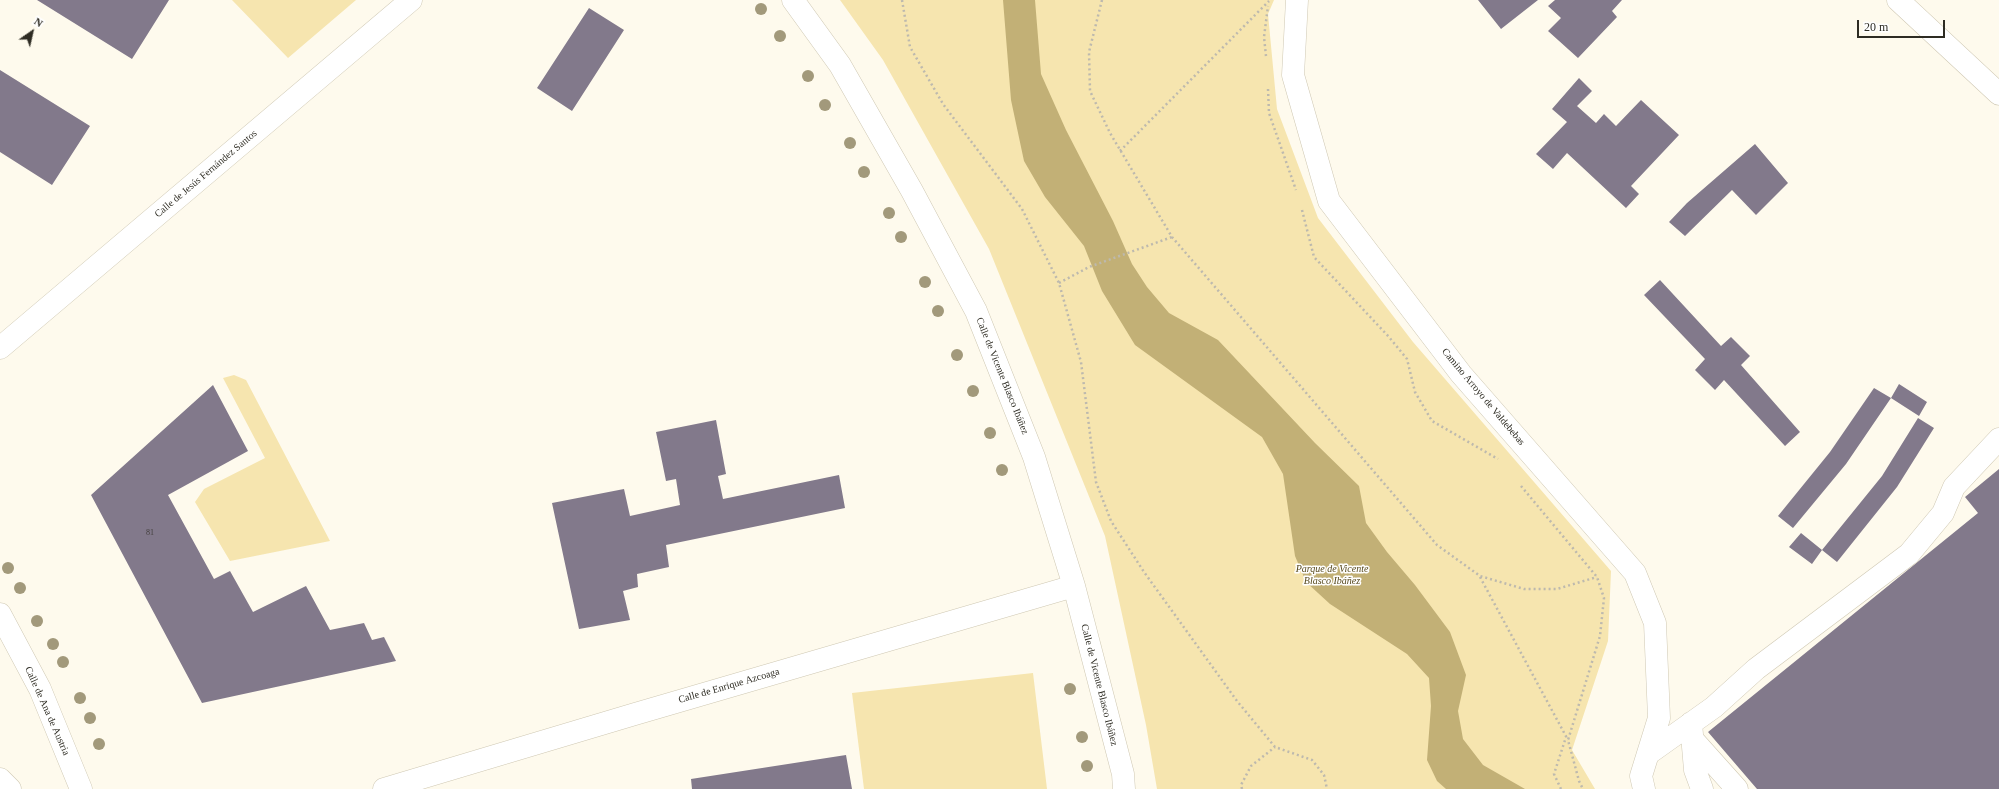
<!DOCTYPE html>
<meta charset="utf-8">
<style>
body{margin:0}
#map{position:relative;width:1999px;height:789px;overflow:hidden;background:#fefaed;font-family:"Times New Roman",serif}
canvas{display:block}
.north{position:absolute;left:12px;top:12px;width:40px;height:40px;-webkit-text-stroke:3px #fff;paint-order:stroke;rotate:34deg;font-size:11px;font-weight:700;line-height:16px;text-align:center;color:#2e2c23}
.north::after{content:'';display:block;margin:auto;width:14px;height:18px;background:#2e2c23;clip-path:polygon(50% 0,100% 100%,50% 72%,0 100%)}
.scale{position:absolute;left:1857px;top:20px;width:88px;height:18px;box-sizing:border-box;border:2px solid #2e2c23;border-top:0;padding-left:5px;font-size:12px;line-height:14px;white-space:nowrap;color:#2e2c23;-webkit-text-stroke:3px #fff;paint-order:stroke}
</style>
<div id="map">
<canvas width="1999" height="789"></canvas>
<div class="north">N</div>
<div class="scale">20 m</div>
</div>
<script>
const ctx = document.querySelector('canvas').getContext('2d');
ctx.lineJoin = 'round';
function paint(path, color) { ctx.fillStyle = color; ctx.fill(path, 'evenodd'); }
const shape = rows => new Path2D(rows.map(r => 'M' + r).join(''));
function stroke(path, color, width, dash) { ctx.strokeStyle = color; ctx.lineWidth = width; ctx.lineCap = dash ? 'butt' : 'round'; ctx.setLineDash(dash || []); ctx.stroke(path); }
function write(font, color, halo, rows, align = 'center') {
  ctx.font = font + ' "Times New Roman",serif'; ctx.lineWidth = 3; ctx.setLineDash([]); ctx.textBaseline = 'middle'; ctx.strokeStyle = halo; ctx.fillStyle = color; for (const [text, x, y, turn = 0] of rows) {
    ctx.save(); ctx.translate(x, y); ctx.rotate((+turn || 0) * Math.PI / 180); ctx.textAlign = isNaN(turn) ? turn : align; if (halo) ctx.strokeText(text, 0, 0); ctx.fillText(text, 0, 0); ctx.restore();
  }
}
paint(shape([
 [232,0,356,0,288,58],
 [840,0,1274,0,1268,14,1277,109,1318,218,1413,342,1611,571,1608,641,1572,750,1595,789,1157,789,1146,725,1105,536,989,249,883,60],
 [234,375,246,380,330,541,230,561,195,502,204,489,265,458,223,378],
 [1033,673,1047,789,864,789,852,693]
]), '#f6e5af');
paint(shape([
 [1003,0,1035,0,1041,74,1066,130,1113,221,1132,264,1147,287,1169,313,1218,340,1315,443,1359,486,1366,523,1387,552,1415,585,1450,632,1466,675,1458,711,1463,739,1483,765,1525,789,1446,789,1437,781,1427,760,1431,706,1429,678,1407,654,1330,604,1306,582,1295,556,1283,474,1262,437,1135,345,1102,291,1084,246,1045,197,1024,161,1011,100]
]), '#c2b076');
paint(shape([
 [37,0,169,0,132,59],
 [1478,0,1538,0,1501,29],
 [1555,0,1622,0,1612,11,1617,17,1578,58,1548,31,1561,18,1548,6],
 [589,8,624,30,572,111,537,88],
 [0,70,90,126,52,185,0,152],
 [1579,78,1592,91,1577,106,1596,123,1604,114,1616,126,1641,100,1679,135,1631,186,1639,194,1626,208,1567,153,1553,169,1536,154,1567,122,1552,109],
 [1755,144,1788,183,1756,215,1732,190,1685,236,1669,222,1687,203],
 [1660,280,1721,346,1731,337,1750,356,1741,365,1800,432,1785,446,1724,380,1715,390,1695,370,1705,359,1644,295],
 [1899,384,1927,402,1919,416,1891,398],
 [213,385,248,451,168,495,214,579,230,571,253,612,306,586,330,630,364,623,372,640,384,637,396,661,202,703,91,495],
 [1874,388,1891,398,1846,464,1793,528,1778,516,1830,452],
 [1918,418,1934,428,1897,487,1837,562,1822,550,1812,564,1789,547,1801,533,1822,550,1882,476],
 [716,420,726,474,718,476,723,499,839,475,845,508,666,545,669,567,637,574,638,587,623,591,630,620,579,629,552,503,624,489,630,516,680,505,676,479,666,481,656,432],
 [1999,469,1999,789,1757,789,1708,732,1978,513,1965,497],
 [846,755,852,789,692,789,691,779]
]), '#82798b');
const minor = shape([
 [793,0,840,65,912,191,976,311,1034,457,1074,586,1123,774,1124,789],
 [1297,0,1293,75,1329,201,1461,374,1635,573,1655,623,1659,718,1641,776,1644,789],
 [1898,0,1999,94],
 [0,348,411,0],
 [0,614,40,689,81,789],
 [1691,723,1695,770,1702,789],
 [1694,741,1737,789],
 [1648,754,1714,707,1756,669,1909,554,1943,513,1954,487,1999,439],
 [0,779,10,789],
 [384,789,635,714,1074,586]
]);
stroke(minor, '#cfc8b3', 23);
stroke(shape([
 [902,0,910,47,943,104,1022,209,1059,283,1081,362,1096,482,1111,521,1144,572,1237,701,1275,747,1312,760,1324,775,1327,789],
 [1102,0,1089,52,1090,91,1110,133,1172,237,1259,338,1437,545,1480,576,1524,589,1557,589,1597,577],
 [1266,56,1264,37,1268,6],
 [1268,89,1269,113,1296,190],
 [1120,151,1269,1],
 [1302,210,1314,257,1389,337,1407,359,1415,392,1432,421,1498,459],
 [1059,283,1089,267,1172,237],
 [1521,486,1597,577,1604,598,1600,636,1568,740,1579,781,1583,789],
 [1480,577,1568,740],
 [1242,789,1241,785,1251,766,1275,747],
 [1561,789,1554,774,1566,737]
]), '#bdb9ae', 2.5, [2, 3]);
stroke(minor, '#fff', 22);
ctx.fillStyle = '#a2997b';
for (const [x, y] of [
 [761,9],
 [780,36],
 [808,76],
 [825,105],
 [850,143],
 [864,172],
 [889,213],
 [901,237],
 [925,282],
 [938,311],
 [957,355],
 [973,391],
 [990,433],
 [1002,470],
 [8,568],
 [20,588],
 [37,621],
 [53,644],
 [63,662],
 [1070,689],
 [80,698],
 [90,718],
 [1082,737],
 [99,744],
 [1087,766]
]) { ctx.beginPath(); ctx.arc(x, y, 6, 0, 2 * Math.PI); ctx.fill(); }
write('8px', '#433f3d', null, [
 ["81",150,533]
]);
write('10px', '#2e2c23', '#fff', [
 ["Calle de Jesús Fernández Santos",206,174,-40],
 ["Calle de Vicente Blasco Ibáñez",1002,376,68],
 ["Camino Arroyo de Valdebebas",1483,397,50],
 ["Calle de Vicente Blasco Ibáñez",1099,685,76],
 ["Calle de Enrique Azcoaga",729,686,-16],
 ["Calle de Ana de Austria",47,711,66]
]);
write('italic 10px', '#57491d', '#fff', [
 ["Parque de Vicente",1332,569],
 ["Blasco Ibáñez",1332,581]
]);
</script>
